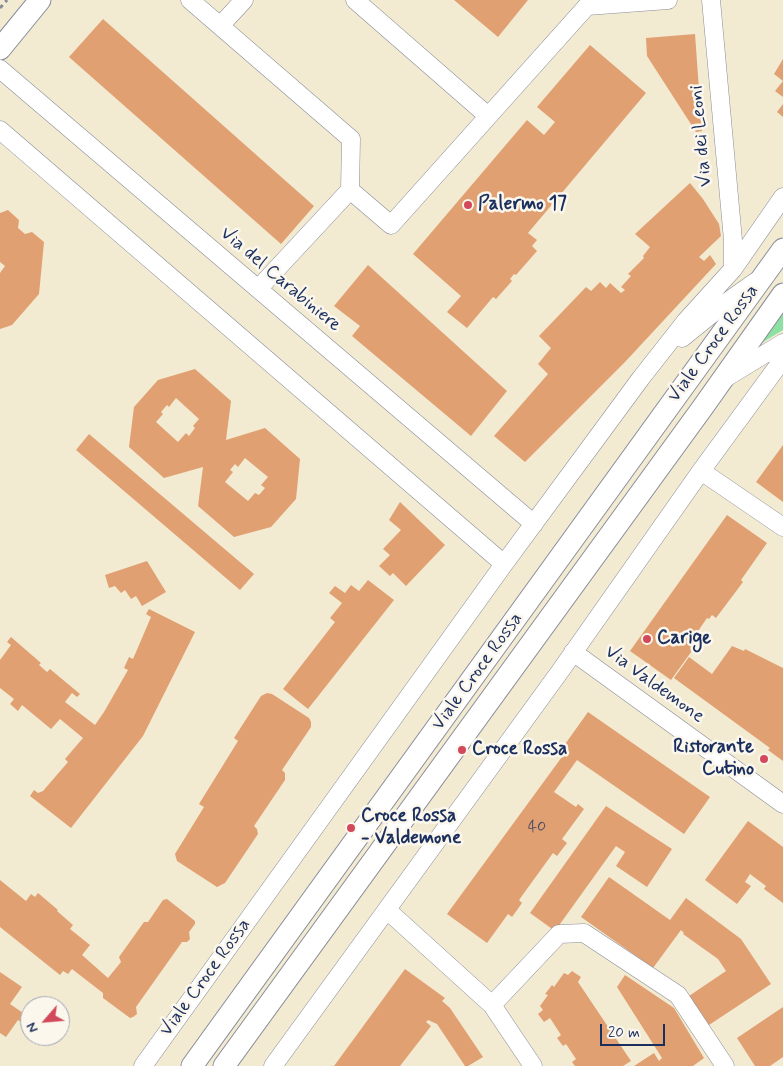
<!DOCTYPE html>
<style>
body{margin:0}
#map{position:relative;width:783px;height:1066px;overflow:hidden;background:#f3ead2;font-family:Mynerve,sans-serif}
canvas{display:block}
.north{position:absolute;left:20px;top:996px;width:50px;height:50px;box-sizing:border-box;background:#fbf7ec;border:1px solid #a1a7b3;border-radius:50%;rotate:243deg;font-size:14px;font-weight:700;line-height:20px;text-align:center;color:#1b2f5e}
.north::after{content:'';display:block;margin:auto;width:18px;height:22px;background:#d1495b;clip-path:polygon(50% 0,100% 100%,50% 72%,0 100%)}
.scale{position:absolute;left:600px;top:1024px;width:65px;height:22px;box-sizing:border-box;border:2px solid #1b2f5e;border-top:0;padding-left:6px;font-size:15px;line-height:18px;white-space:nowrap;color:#1b2f5e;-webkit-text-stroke:4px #fbf7ec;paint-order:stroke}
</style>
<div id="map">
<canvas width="783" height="1066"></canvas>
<div class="north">N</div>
<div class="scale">20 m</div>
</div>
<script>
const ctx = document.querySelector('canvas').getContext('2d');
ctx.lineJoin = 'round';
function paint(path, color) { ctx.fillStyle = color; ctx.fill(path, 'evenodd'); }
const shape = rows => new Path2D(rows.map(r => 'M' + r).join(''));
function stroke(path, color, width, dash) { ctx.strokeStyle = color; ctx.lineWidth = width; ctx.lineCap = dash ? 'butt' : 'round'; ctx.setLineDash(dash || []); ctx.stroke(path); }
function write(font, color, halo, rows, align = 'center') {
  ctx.font = font + ' Mynerve,sans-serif'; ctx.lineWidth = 5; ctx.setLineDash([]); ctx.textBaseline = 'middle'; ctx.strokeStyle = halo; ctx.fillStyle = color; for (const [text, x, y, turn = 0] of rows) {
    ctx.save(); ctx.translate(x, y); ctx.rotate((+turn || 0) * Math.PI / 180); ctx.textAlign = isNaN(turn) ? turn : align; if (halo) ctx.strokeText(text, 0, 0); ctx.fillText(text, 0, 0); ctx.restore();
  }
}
paint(shape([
 [783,310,783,330,758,345]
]), '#8ce0a2');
paint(shape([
 [454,0,528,0,498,37],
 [103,19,314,206,281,244,69,57],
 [695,34,702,131,696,132,647,56,646,38],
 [590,45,646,93,528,233,537,240,532,246,537,251,516,275,514,274,510,279,512,281,496,299,493,297,467,328,447,312,461,296,413,254,527,120,544,135,555,122,537,107],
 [783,59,783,97,775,91,783,81,774,74],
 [783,104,783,117,777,112],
 [690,183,703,199,719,224,721,236,699,257,704,261,710,255,716,264,625,362,525,462,494,436,548,374,538,364,551,348,539,336,586,287,591,291,600,282,606,288,610,283,621,293,625,290,621,287,631,276,628,274,644,258,643,256,650,247,635,234],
 [8,210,19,220,18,228,25,234,32,232,44,242,39,294,12,325,0,329,0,273,5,266,0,262,0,213],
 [368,265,507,391,471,436,352,336,360,326,334,306],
 [195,369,231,401,226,440,265,428,300,459,296,499,271,527,234,537,198,506,203,467,164,478,129,447,134,407,158,380],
 [176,398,199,419,193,426,195,428,189,436,186,433,178,442,156,422,163,414,161,412,167,405,169,407],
 [245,458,268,477,261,485,265,488,259,495,255,493,248,501,225,482,233,472,230,470,235,464,238,467],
 [89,434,254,574,240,590,76,450],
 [783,445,783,502,756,482],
 [400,502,445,545,406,586,393,573,390,576,379,566,390,555,383,549,401,530,389,520],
 [727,515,767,543,741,580,743,582,716,618,712,615,709,619,707,618,694,637,699,641,671,680,630,651],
 [147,561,166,592,142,606,136,596,131,599,125,590,121,593,115,586,109,588,105,575],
 [368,580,394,600,308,709,283,689,335,622,330,618,342,603,329,593,335,586,345,593,351,585,359,591],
 [149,609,195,632,143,736,71,828,30,796,34,790,38,793,43,791,68,762,65,759,83,738,60,719,51,729,22,705,18,711,10,704,14,699,0,688,0,660,11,645,7,642,11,637,41,663,39,665,47,672,50,669,80,694,77,697,72,693,65,702,95,725,104,712,128,670,124,668,129,657,133,659,151,617,146,614],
 [732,646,744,651,745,649,783,668,783,761,768,750,770,748,674,678,689,657,712,674],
 [267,693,272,694,309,718,311,722,311,727,282,770,285,773,285,780,254,826,257,829,258,834,225,883,217,887,177,861,175,854,204,807,199,804,238,741,234,738,261,696],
 [588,712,710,797,684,834,577,760,554,792,576,807,578,804,584,809,562,839,567,843,557,856,553,853,519,900,522,903,512,917,508,914,487,943,447,914,567,750,563,747],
 [606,806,672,849,647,887,616,866,625,852,616,846,555,931,530,913],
 [748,821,783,847,783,903,764,889,766,886,750,874,745,882,751,886,737,904,705,880],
 [609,877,670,920,686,898,741,939,771,984,709,1025,689,996,726,971,718,959,683,934,684,933,681,930,653,968,581,917],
 [0,880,26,901,31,894,35,897,38,893,58,910,57,911,73,925,70,929,90,945,82,955,108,978,121,962,119,957,144,922,148,922,163,900,167,899,195,921,195,924,189,932,190,939,187,942,182,942,136,1007,137,1014,133,1017,130,1018,103,998,103,993,72,969,68,974,63,971,60,975,0,927],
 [405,969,445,998,442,1001,450,1008,483,1057,468,1066,465,1066,437,1024,428,1020,426,1022,431,1026,400,1066,334,1066],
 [572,971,581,977,578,982,631,1061,623,1066,575,1066,572,1062,576,1059,566,1044,563,1046,557,1038,561,1035,550,1018,544,1022,538,1014,543,1010,540,1006,548,995,545,994,552,985,554,987,564,973,568,975],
 [0,972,22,987,10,1004,26,1015,21,1022,18,1020,6,1037,0,1033],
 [625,975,674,1008,704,1058,693,1066,634,1066,654,1053,659,1061,662,1058,617,987],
 [783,1007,783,1057,770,1066,755,1066,737,1038]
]), '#e0a072');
const minor = shape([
 [190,0,351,139,350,190,391,225,587,6,668,0],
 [355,0,488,116],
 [711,0,733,240,733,269],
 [220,26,244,0],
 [0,69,534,524],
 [0,130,504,564],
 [258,289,350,190],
 [682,338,724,304,755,282],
 [727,377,783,343],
 [701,471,783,527],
 [573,652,783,804],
 [387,910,492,1005,533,1066],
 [492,1005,559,934,584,933,678,995,725,1066],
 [143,1066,504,564,641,378,685,322,733,269,783,197],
 [273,1066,561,670,701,471,783,359]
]);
const tertiary = shape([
 [0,49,40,0],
 [192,1066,783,249],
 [224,1066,703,407,783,294]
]);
stroke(minor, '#878c98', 19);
stroke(tertiary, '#878c98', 23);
stroke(shape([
 [0,8,7,0]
]), '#878c98', 3, [4, 4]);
stroke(minor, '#fff', 18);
stroke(tertiary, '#fff', 21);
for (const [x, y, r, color] of [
 [468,205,5,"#d1495b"],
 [647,639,5,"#d1495b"],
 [462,750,5,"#d1495b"],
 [764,759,5,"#d1495b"],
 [351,828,5,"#d1495b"]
]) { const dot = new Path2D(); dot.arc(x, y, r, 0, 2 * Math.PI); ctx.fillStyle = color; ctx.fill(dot); stroke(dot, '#fbf7ec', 2); }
write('16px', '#4c4b63', null, [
 ["40",537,828]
]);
write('19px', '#1b2f5e', '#fbf7ec', [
 ["Via dei Leoni",702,136,-95],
 ["Via del Carabiniere",280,280,40],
 ["Viale Croce Rossa",714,344,-54],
 ["Viale Croce Rossa",478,672,-54],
 ["Via Valdemone",654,685,36],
 ["Viale Croce Rossa",206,978,-54]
]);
write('bold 19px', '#1b2f5e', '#fbf7ec', [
 ["Palermo 17",478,205],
 ["Carige",657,639],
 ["Ristorante",754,748,"right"],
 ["Cutino",754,770,"right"],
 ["Croce Rossa",472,750],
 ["Croce Rossa",361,817],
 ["- Valdemone",361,839]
], 'left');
</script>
